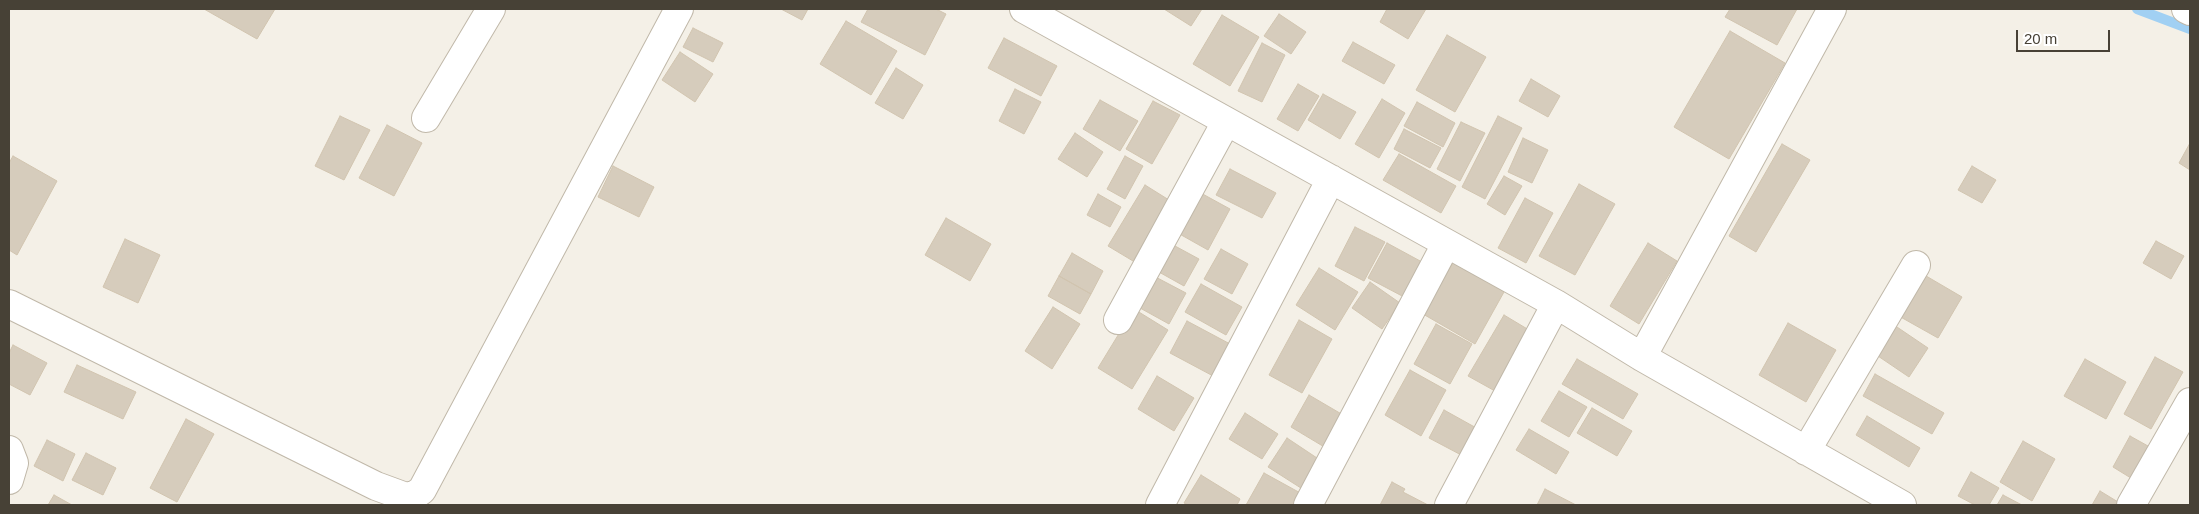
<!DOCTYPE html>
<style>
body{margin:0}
#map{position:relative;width:2199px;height:514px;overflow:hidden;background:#f4f0e7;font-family:Arial,sans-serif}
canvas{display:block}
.frame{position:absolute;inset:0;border:10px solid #474136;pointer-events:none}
.scale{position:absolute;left:2016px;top:30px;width:94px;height:22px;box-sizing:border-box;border:2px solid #474136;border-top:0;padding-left:6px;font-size:15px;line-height:18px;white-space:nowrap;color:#474136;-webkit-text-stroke:4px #fff;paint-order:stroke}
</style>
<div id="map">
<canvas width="2199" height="514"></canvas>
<div class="frame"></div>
<div class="scale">20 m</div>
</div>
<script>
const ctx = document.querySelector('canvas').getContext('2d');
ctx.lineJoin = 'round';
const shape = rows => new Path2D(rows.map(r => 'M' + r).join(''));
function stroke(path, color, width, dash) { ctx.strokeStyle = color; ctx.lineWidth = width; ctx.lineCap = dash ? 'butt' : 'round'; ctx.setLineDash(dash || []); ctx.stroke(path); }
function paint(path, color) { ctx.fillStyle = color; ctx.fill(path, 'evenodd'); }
stroke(shape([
 [2137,9,2190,29]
]), '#a1d0f3', 10);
const building = shape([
 [204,9,275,9,257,39,204,9],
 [781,9,808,9,802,20,781,9],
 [868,9,936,9,946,14,925,55,861,22,868,9],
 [1164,9,1202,9,1191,26,1164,9],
 [1387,9,1426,9,1408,39,1380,22,1387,9],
 [1730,9,1797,9,1777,45,1725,17,1730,9],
 [1279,14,1306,32,1291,54,1264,36,1279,14],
 [1222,15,1259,37,1230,86,1193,64,1222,15],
 [846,21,897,51,871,95,820,64,846,21],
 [693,28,723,43,713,62,683,47,693,28],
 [1730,31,1785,63,1729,159,1674,127,1730,31],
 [1447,35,1486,57,1455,112,1416,90,1447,35],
 [1004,38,1057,66,1041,96,988,68,1004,38],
 [1353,42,1395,65,1384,84,1342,61,1353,42],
 [1262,43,1285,55,1262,102,1238,91,1262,43],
 [680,52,713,74,695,102,662,80,680,52],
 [896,68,923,85,903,119,875,103,896,68],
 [1531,79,1560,96,1548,117,1519,101,1531,79],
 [1298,84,1319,96,1298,131,1277,119,1298,84],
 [1015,89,1041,102,1024,134,999,121,1015,89],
 [1323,94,1356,112,1340,139,1308,120,1323,94],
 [1382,99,1405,113,1379,158,1355,144,1382,99],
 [1100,100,1138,121,1120,151,1083,129,1100,100],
 [1153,101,1180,115,1152,164,1126,149,1153,101],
 [1417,102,1455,123,1443,147,1404,126,1417,102],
 [340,116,370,130,344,180,315,166,340,116],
 [1498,116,1522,128,1485,199,1462,187,1498,116],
 [1461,122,1485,133,1460,181,1437,169,1461,122],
 [387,125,422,143,394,196,359,178,387,125],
 [1404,129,1441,148,1430,168,1394,149,1404,129],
 [1075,133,1103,152,1087,177,1058,159,1075,133],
 [1523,138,1548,150,1532,183,1508,172,1523,138],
 [2190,143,2190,170,2179,163,2190,143],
 [1782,144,1810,160,1756,252,1729,236,1782,144],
 [1399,154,1456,186,1441,213,1383,180,1399,154],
 [13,156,57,181,17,255,9,250,9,163,13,156],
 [1125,156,1143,166,1125,199,1107,189,1125,156],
 [613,166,654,187,639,217,598,197,613,166],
 [1972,166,1996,180,1982,203,1958,190,1972,166],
 [1230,169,1276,193,1262,218,1216,195,1230,169],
 [1504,176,1522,186,1505,215,1487,204,1504,176],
 [1579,184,1615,204,1575,275,1539,256,1579,184],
 [1145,185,1169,200,1133,261,1108,246,1145,185],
 [1199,192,1230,209,1208,250,1176,232,1199,192],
 [1098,194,1121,207,1110,227,1087,215,1098,194],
 [1525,198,1553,213,1526,263,1498,248,1525,198],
 [946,218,991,244,970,281,925,255,946,218],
 [1355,227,1385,242,1364,281,1335,266,1355,227],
 [125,239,160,255,138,303,103,287,125,239],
 [1164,240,1199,259,1184,286,1150,267,1164,240],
 [2156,241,2184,256,2171,279,2143,263,2156,241],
 [1387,243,1422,262,1404,297,1368,278,1387,243],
 [1648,243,1677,261,1639,324,1610,306,1648,243],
 [1221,249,1248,264,1232,294,1204,279,1221,249],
 [1072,253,1103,271,1091,294,1059,276,1072,253],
 [1453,263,1504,292,1475,344,1423,314,1453,263],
 [1319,268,1358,292,1335,330,1296,305,1319,268],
 [1148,273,1186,293,1169,324,1131,303,1148,273],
 [1921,273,1962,297,1938,338,1897,315,1921,273],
 [1059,276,1091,294,1080,314,1048,296,1059,276],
 [1370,282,1400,303,1382,329,1352,308,1370,282],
 [1201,284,1242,307,1226,335,1185,312,1201,284],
 [1053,307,1080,324,1052,369,1025,351,1053,307],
 [1134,309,1168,330,1132,389,1098,368,1134,309],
 [1504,315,1539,336,1504,396,1468,376,1504,315],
 [1299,320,1332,339,1302,393,1269,375,1299,320],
 [1187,321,1232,345,1215,377,1170,353,1187,321],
 [1788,323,1836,350,1806,402,1759,375,1788,323],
 [1436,324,1472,344,1450,384,1414,364,1436,324],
 [1894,325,1928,348,1909,377,1875,354,1894,325],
 [13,345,47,363,30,395,9,384,9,353,13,345],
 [2155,357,2183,372,2151,429,2124,414,2155,357],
 [1577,359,1638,394,1623,419,1562,384,1577,359],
 [2085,359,2126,382,2106,419,2064,396,2085,359],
 [77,365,136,392,123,419,64,392,77,365],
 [1410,370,1446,390,1421,436,1385,415,1410,370],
 [1875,374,1944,413,1932,434,1863,396,1875,374],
 [1157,376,1194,398,1174,431,1138,409,1157,376],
 [1559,391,1587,407,1569,437,1541,421,1559,391],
 [1309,395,1350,419,1331,451,1291,427,1309,395],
 [1592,408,1632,431,1617,456,1577,433,1592,408],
 [1444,410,1480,430,1465,457,1429,438,1444,410],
 [1245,413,1278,434,1262,459,1229,439,1245,413],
 [1867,416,1920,448,1909,467,1856,435,1867,416],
 [186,419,214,434,177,502,150,488,186,419],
 [1529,429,1569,452,1556,474,1516,450,1529,429],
 [2130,436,2157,451,2139,483,2113,467,2130,436],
 [1287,438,1323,462,1304,490,1268,467,1287,438],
 [47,440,75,454,63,481,34,466,47,440],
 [2023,441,2055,459,2032,501,2000,482,2023,441],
 [86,453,116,468,103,495,72,480,86,453],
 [1971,472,1999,488,1989,505,1975,505,1958,496,1971,472],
 [1264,473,1304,495,1298,505,1246,505,1264,473],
 [1201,475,1240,499,1237,505,1188,505,1184,503,1201,475],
 [1392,482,1405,489,1403,492,1428,505,1380,505,1392,482],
 [1545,489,1576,505,1537,505,1545,489],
 [2100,491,2123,505,2092,505,2100,491],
 [54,495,72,505,48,505,54,495],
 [2003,495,2022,505,1997,505,2003,495]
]);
paint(building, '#d6ccbc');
stroke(building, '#d1c4af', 1);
const minor = shape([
 [1024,9,1556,304,1642,357,1902,505],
 [2186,9,2190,11],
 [426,118,491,9],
 [9,304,376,486,406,497,415,495,422,490,679,9],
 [1118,320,1226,122],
 [1642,357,1832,9],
 [9,450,14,463,9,480],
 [1806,451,1916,265],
 [1160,505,1331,179],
 [1308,505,1446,244],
 [1449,505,1556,304],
 [2131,505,2190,402]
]);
stroke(minor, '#c0b8a9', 30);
stroke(minor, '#fff', 28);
</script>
